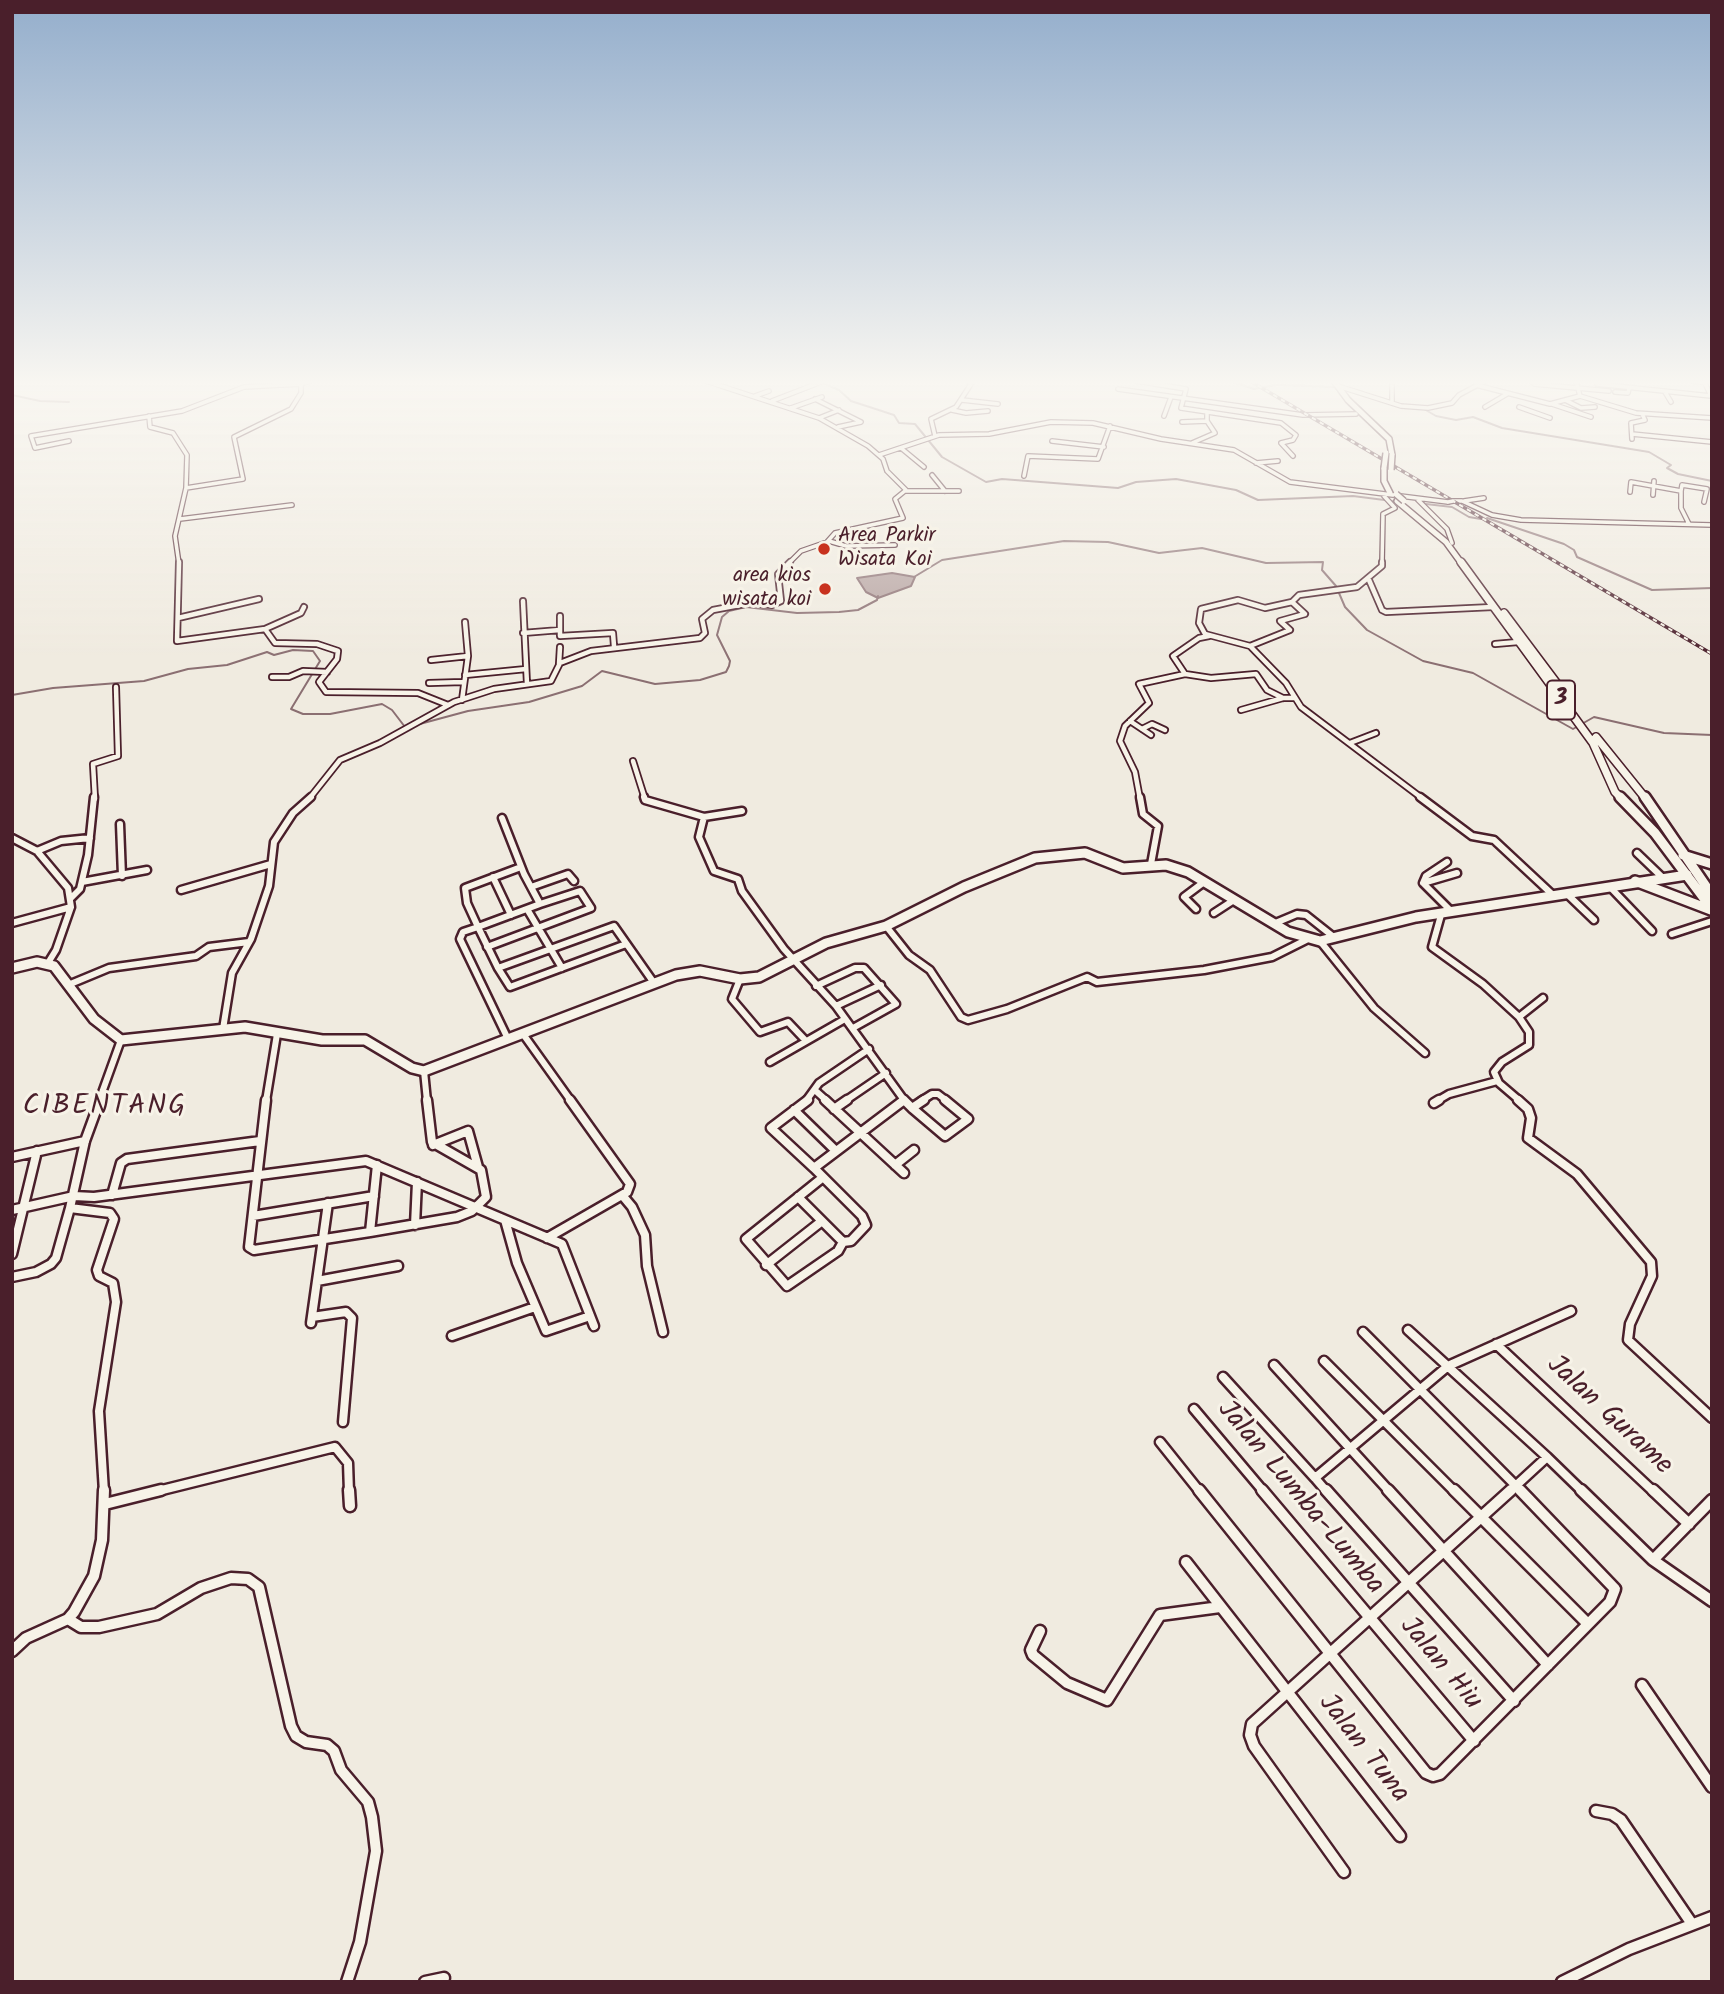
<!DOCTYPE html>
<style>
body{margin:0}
#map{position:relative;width:1724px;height:1994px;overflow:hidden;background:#f0ebe0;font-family:Kalam,sans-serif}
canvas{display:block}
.frame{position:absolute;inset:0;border:14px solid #4a1f2b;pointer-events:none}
</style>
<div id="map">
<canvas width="1724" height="1994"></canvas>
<div class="frame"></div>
</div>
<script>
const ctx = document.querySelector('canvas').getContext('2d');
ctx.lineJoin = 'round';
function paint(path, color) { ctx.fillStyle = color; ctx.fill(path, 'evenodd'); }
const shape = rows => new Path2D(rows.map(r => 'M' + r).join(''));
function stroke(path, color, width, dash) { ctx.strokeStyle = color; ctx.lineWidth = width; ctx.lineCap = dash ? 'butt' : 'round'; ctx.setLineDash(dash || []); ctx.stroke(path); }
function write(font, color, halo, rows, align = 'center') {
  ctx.font = font + ' Kalam,sans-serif'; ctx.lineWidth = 6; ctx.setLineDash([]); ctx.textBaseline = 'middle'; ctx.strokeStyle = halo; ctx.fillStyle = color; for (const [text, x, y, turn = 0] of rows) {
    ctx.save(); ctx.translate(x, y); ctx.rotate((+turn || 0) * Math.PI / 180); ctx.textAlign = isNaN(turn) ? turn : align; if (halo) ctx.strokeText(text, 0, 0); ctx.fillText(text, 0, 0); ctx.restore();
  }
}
const water = shape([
 [892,573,915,577,911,586,878,598,866,592,857,578,892,573]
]);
paint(water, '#b7a4a2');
stroke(water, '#8b6f72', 2);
stroke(shape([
 [818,381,839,390,851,401,894,415,899,423,915,424,942,457,986,482,1002,479,1118,488,1136,482,1176,479,1236,490,1258,500,1353,496,1392,501],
 [1230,381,1254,389,1276,385,1336,387],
 [1346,387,1363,392],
 [12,395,40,401,69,402],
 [1424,409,1436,416,1456,420,1473,417,1502,428,1649,452,1671,465,1667,468,1678,474,1712,481],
 [1426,504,1452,507,1469,517,1481,519],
 [1487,518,1564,544,1574,550,1577,557,1652,590,1712,588],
 [914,577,942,560,1064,541,1108,542,1159,553,1202,548,1266,563,1323,562,1322,570,1336,586,1345,607,1367,630,1423,661,1473,673,1573,729,1594,717,1664,733,1712,735],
 [12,695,53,688,144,681,188,669,227,665,267,652,274,655,293,650,313,651,320,661,291,709,303,714,330,714,382,704,392,710,405,727],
 [416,725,468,711,529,702,582,686,602,671,655,684,700,680,726,672,729,666,730,661,717,635,722,617,729,611,746,607,797,613,839,612,858,610,877,600,878,596]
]), '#8b6f72', 2);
const streetFar4 = shape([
 [706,381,819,418,868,446,883,459,887,471,906,490,895,499,903,518,835,533,827,542,801,551,788,564],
 [1136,381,1186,389,1181,408,1281,423,1296,435,1293,440,1281,443,1293,456],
 [1392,381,1392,403],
 [1531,381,1534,384,1609,391],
 [1693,381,1704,382],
 [1704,381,1711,396],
 [1597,384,1711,396],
 [1476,385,1550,404,1580,396,1576,381],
 [1338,386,1401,406,1428,408,1452,403,1459,395,1485,381],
 [1118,389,1303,415,1356,414],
 [1615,392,1628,393,1629,388],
 [1665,392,1671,402],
 [755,396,769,391],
 [1580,396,1636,413,1712,418],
 [815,399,861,422,838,427],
 [962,400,998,404],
 [1565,400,1581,408,1595,407],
 [772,401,821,382],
 [1552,404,1591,417],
 [1485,407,1507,394],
 [1519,407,1550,418],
 [791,408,822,397],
 [952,410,966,413,988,411],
 [149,416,150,427,173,433,187,455,186,488,175,536,179,564],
 [1164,416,1171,397],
 [819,418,839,410],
 [1182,422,1207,421],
 [1632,434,1712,442],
 [935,436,931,419,956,407,973,381],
 [1632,439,1631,423,1645,420,1642,414],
 [69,441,35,448,31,436,182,411,244,387,301,384],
 [1052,441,1104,447],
 [1192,443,1215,433,1207,421,1207,413],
 [901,448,924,467],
 [879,455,939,435,989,434,1051,422,1093,423,1161,439,1234,450,1290,482,1448,502],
 [1256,463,1278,461],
 [932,475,945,491],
 [1024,476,1028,456,1098,459,1110,426],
 [186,488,243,479,234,437,291,409,301,393,301,384,310,381],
 [905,491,959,491],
 [1681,491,1682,485,1707,489,1704,502],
 [1630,492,1631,482,1681,491,1681,508,1689,524],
 [1653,495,1654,481],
 [1418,500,1447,529,1452,543],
 [1453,501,1462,501,1492,515,1521,520,1712,525],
 [1464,501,1484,498],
 [180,519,292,505],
 [829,541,846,546,895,545],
 [1382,564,1383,514,1395,508,1384,496]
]);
const streetFar3 = shape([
 [179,562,177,641,265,629,275,643,317,644,338,651,337,659,319,682,326,692,418,693,448,705],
 [1382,562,1382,566,1357,587,1299,595,1292,602,1305,614,1280,621,1290,630,1250,646,1286,683,1301,707,1423,799],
 [1369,580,1382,610,1386,612,1493,607],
 [523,601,527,684],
 [560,616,560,636,613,633,614,646],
 [178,618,259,599],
 [265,629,301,613,304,607],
 [523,633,560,630],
 [1495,644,1518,642],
 [1250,646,1205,634,1199,623,1201,609,1238,600,1265,608,1292,602],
 [431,660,468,656],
 [559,664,560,647],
 [1185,674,1211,678,1256,674,1267,690,1283,698],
 [465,675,526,669],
 [272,677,289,677,303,671,327,672],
 [429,683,463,682],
 [462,700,468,656,465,622],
 [1241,710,1283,698,1295,698],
 [1130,721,1151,735],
 [1142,729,1152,724,1165,730],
 [1350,743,1376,733],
 [633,761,645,799],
 [95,799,93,764,118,756,116,687],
 [309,799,340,760,380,743,454,702,494,689,551,681,560,663,591,651,700,638,705,633,702,619,713,610,750,603,772,605,781,601,778,574,790,562],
 [1140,799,1135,772,1120,741,1125,726,1149,703,1139,684,1185,674,1173,656,1199,638,1209,636]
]);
const streetFar2 = shape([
 [644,797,645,800,704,817,699,837,714,871,738,879,742,891,784,949,836,1006,904,1100,902,1101],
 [1140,797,1143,814,1158,826,1151,864],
 [1420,797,1472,836,1494,840,1554,896],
 [704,817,742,811],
 [502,818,524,874,540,904,478,927,498,968,614,926,654,983],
 [120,824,122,876],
 [12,838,37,851,68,888,71,907,56,950,48,963],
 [37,851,61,841,90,838],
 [1637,853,1663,878],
 [493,877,511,915],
 [82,882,147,870],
 [1423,883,1426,876,1447,862],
 [531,887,568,874,574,881],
 [1610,887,1652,931],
 [181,890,271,864],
 [1567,894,1594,920],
 [71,898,80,889,88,855,94,797],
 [527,909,562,968],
 [1196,909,1184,897,1204,882],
 [1452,912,1423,883,1457,873],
 [1214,913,1234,900],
 [1441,915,1432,947,1483,984,1519,1017,1529,1032,1529,1045,1502,1062,1494,1072,1499,1083,1520,1101],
 [12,923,71,907],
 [1273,924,1297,914,1306,915,1335,938],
 [886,926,909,955,930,970,961,1017,968,1020,1007,1009,1087,977,1097,982,1204,970,1272,957,1306,940],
 [1672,934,1712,921],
 [1320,941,1374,1008,1425,1053],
 [487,947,591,908,580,891,540,904],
 [498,968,510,987,626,944],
 [740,979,732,999,760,1032,788,1022,806,1041],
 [68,985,109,968,196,956,209,947,249,942],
 [816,986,855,968,864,968,896,1004,853,1028],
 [836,1006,881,985],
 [1519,1017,1543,998],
 [223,1029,232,973,251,939,269,886,274,842,293,813,311,797],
 [523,1034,571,1101],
 [508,1039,460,939,463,932,478,927,467,903,465,888,521,867],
 [770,1062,845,1019],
 [424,1071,427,1101],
 [817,1092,827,1101],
 [99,1101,121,1040],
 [266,1101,277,1034],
 [806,1101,819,1083,869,1049],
 [845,1101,886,1073],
 [921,1101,932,1094,938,1094,947,1101],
 [1437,1101,1449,1094,1497,1081]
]);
const streetFar1 = shape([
 [100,1100,85,1141,70,1208,110,1213,114,1219,97,1270,99,1276,113,1283,116,1302,99,1411,104,1492],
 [266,1100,249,1247,254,1250,370,1232,377,1165],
 [808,1100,771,1128,814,1168],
 [825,1100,904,1173],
 [904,1100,912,1108],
 [1518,1100,1528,1109,1531,1118,1528,1138,1577,1174,1651,1262,1652,1276,1630,1324,1628,1340,1712,1418],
 [1434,1103,1439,1100],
 [912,1108,945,1136,968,1119,945,1100],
 [912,1108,924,1100],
 [834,1109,847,1100],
 [794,1110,836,1151],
 [433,1145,468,1131,478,1167],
 [12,1157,85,1141],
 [895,1165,914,1150],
 [822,1178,746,1239,787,1286,838,1251,843,1242,851,1241,866,1225,862,1216,814,1168,904,1100],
 [112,1195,121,1163,127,1159,260,1141],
 [622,1195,632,1207,645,1235,647,1266,663,1332],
 [798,1197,843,1242],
 [12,1210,74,1196,94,1197,366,1161,562,1244,594,1326],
 [253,1216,374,1196],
 [505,1220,517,1263,546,1331,590,1316],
 [415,1225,417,1182],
 [370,1232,457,1217,472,1211,486,1197,481,1170,432,1142,427,1100],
 [547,1238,627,1192,630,1184,570,1100],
 [12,1254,37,1151],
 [766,1265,822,1221],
 [12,1277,36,1272,51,1264,56,1258,70,1208],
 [317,1281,398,1266],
 [312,1317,346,1312,352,1318,343,1422],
 [311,1323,328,1203],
 [1408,1330,1547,1457],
 [1363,1332,1522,1492],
 [452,1336,535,1307],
 [1496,1344,1654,1492],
 [1324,1361,1455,1492],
 [1274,1365,1390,1492],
 [1223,1377,1315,1478],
 [1194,1409,1264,1492],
 [1160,1442,1200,1492],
 [154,1492,335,1447,348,1463,349,1492],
 [1327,1492,1315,1478,1448,1366,1571,1311],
 [1509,1492,1547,1457,1583,1492]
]);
const street = shape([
 [349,1490,350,1506],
 [1199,1490,1426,1773,1433,1776,1440,1774,1610,1602,1615,1589,1520,1490],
 [1262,1490,1474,1741],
 [1326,1490,1514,1701],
 [1388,1490,1548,1665],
 [1454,1490,1588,1624],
 [1581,1490,1653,1560,1712,1500],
 [1653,1490,1689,1524],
 [105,1504,161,1490],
 [1653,1560,1712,1601],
 [1186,1562,1400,1836],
 [68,1619,81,1627,99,1627,157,1614,201,1588,231,1578,248,1579,259,1587,291,1726,296,1736,306,1742,327,1745,334,1751,341,1770,368,1802,372,1817,376,1851,360,1942,347,1982],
 [1040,1631,1031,1650,1033,1655,1067,1683,1107,1700,1160,1615,1220,1607],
 [12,1651,26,1638,68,1619,74,1612,94,1576,102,1540,104,1490],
 [1642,1685,1712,1787],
 [1596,1811,1612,1814,1621,1820,1692,1924],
 [1344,1872,1254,1746,1250,1735,1252,1724,1511,1490],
 [425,1982,444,1978],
 [1562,1982,1629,1949,1712,1917]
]);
const secondary = shape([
 [12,968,37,962,54,966,94,1019,121,1040,245,1027,322,1040,365,1040,412,1068,424,1071,676,975,700,971,740,979,759,977,826,943,886,926,964,887,1035,858,1085,853,1123,868,1166,865,1188,872,1288,932,1320,941,1416,917,1687,875]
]);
const primaryFar2 = shape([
 [1334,381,1348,400,1389,439,1392,455],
 [1384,468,1384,481,1390,493],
 [1397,501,1446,542,1462,564]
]);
const primaryFar1 = shape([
 [1461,562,1593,743,1615,792,1622,799],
 [1504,613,1558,685],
 [1596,737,1646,799]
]);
const primary = shape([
 [1620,797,1655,833,1712,909],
 [1645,797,1712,895],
 [1683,855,1712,864],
 [1635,881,1711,910]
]);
stroke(streetFar4, '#4a1f2b', 6);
stroke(streetFar3, '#4a1f2b', 8);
stroke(streetFar2, '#4a1f2b', 11);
stroke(streetFar1, '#4a1f2b', 13);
stroke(street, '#4a1f2b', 15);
stroke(secondary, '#4a1f2b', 14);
stroke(primaryFar2, '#4a1f2b', 8);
stroke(primaryFar1, '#4a1f2b', 10);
stroke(primary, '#4a1f2b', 14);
stroke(streetFar4, '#f7f3e8', 3.5);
stroke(streetFar3, '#f7f3e8', 4.5);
stroke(streetFar2, '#f7f3e8', 6);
stroke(streetFar1, '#f7f3e8', 8);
stroke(street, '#f7f3e8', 10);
stroke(secondary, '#f7f3e8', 9);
stroke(primaryFar2, '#f7f3e8', 5);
stroke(primaryFar1, '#f7f3e8', 7);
stroke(primary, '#f7f3e8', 9);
const rail = shape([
 [1250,381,1712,654]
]);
stroke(rail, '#4a1f2b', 3.5);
stroke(rail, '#f7f3e8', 2, [4.5]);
const streetBridge = shape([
 [1448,502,1453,501]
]);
const primaryBridge = shape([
 [1384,468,1386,453],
 [1391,470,1392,455],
 [1396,494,1404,501]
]);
stroke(streetBridge, '#4a1f2b', 6, []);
stroke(primaryBridge, '#4a1f2b', 8, []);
stroke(streetBridge, '#f7f3e8', 3.5);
stroke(primaryBridge, '#f7f3e8', 5);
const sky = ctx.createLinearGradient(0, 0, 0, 660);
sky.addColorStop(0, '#94aecc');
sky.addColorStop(0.58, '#f8f6f1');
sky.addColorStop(1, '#f8f6f100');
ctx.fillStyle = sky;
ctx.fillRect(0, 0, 1724, 660);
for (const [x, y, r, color] of [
 [824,549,7,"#c8321e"],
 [825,589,7,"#c8321e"]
]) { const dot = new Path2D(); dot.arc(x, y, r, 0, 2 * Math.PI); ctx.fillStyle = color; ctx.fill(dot); stroke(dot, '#f7f3e8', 2.5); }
write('21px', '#4a1f2b', '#f7f3e8', [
 ["Area Parkir",838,537],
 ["Wisata Koi",838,561],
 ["area kios",811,577,"right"],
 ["wisata koi",811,601,"right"]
], 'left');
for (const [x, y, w] of [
 [1561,700,28]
]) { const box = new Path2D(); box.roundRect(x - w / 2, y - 19.5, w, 39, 5); ctx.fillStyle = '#f7f3e8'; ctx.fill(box); stroke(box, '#4a1f2b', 2); }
write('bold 23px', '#4a1f2b', null, [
 ["3",1561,700]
]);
ctx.letterSpacing = '2px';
write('28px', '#4a1f2b', '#f7f3e8', [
 ["CIBENTANG",105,1108]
]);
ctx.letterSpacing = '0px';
write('28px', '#4a1f2b', '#f7f3e8', [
 ["Jalan Gurame",1608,1417,43],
 ["Jalan Lumba-Lumba",1299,1499,50],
 ["Jalan Hiu",1439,1665,50],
 ["Jalan Tuna",1362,1750,52]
]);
</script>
